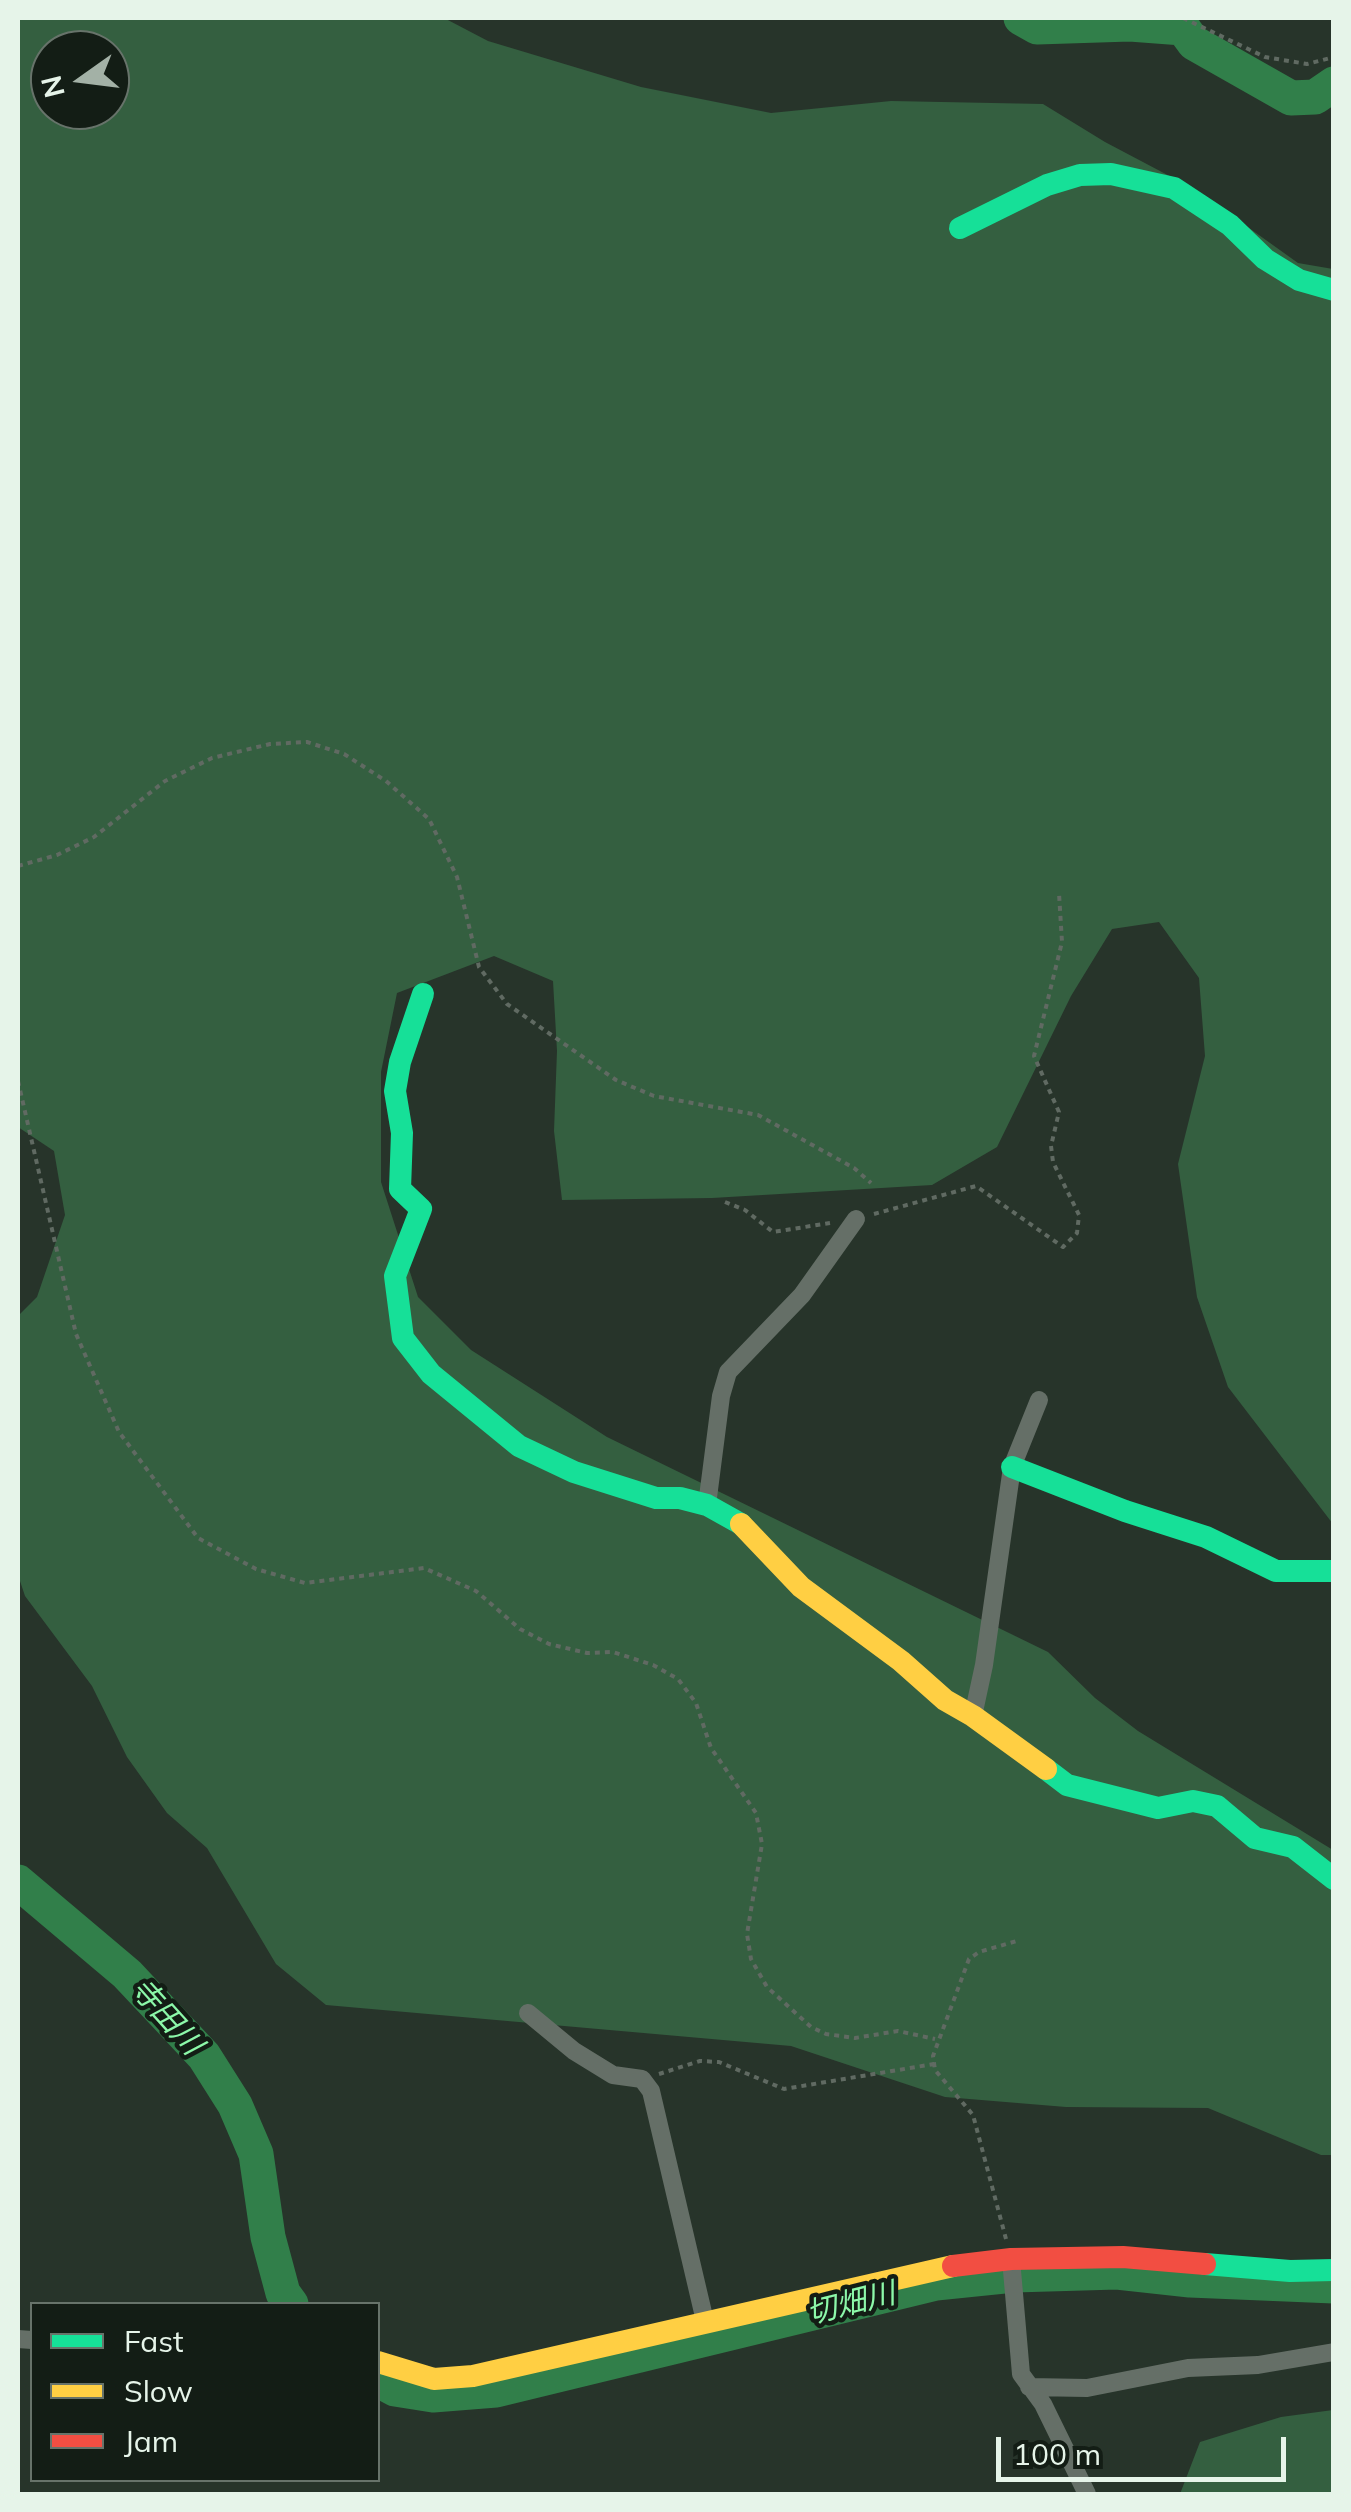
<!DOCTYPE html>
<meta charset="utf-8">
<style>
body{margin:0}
#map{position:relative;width:1351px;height:2512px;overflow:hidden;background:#27342a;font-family:Mulish,sans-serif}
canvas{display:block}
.frame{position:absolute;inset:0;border:20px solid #e6f4e9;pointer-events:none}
.legend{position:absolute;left:30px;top:2302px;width:350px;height:180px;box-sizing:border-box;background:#131d15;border:2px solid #67736a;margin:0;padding:12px 18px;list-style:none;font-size:30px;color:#e6f4e9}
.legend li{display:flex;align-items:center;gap:20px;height:50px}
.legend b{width:50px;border:2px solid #67736a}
.north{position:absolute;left:30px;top:30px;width:100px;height:100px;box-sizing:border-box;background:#131d15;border:2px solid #67736a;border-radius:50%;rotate:256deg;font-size:28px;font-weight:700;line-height:40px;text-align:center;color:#e6f4e9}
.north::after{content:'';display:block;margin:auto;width:35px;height:45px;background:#a3b1a6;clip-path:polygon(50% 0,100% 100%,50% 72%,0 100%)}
.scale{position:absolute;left:996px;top:2437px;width:290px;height:45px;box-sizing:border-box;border:5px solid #e6f4e9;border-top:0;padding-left:12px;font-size:30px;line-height:35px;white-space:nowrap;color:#e6f4e9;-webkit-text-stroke:8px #131d15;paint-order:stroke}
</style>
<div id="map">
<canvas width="1351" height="2512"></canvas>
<div class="frame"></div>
<ul class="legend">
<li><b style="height:12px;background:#16e098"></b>Fast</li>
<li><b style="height:12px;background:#ffcf43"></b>Slow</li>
<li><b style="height:12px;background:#f24e42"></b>Jam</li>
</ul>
<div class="north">N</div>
<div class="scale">100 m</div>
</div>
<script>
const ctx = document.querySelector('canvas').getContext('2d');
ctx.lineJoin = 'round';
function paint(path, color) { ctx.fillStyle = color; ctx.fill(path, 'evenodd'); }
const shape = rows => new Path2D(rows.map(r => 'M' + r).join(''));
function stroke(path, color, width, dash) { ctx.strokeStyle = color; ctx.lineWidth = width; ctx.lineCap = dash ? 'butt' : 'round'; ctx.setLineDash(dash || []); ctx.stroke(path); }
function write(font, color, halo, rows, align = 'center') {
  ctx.font = font + ' Mulish,"Noto Sans JP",sans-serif'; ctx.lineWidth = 9; ctx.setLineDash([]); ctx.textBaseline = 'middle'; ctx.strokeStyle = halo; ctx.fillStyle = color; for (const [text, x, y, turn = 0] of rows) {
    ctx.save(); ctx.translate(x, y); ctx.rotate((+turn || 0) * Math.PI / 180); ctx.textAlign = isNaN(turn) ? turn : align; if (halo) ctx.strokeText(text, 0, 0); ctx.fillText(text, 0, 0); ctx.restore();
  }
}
paint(shape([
 [18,18,444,18,488,41,641,87,771,113,891,101,1043,104,1105,142,1196,190,1298,263,1333,269,1333,1524,1228,1387,1197,1297,1178,1164,1205,1056,1199,978,1159,922,1112,929,1071,996,997,1147,932,1185,712,1198,562,1200,554,1131,557,1051,553,981,494,956,397,993,381,1072,381,1182,418,1297,471,1350,607,1437,1048,1652,1095,1698,1138,1731,1333,1850,1333,2155,1321,2155,1208,2108,1066,2107,945,2097,791,2046,326,2005,276,1964,207,1848,167,1813,127,1757,92,1686,25,1596,18,1575,18,1316,37,1297,65,1215,54,1151,18,1127],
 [50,50,110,50,110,110,50,110],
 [1333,2410,1333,2494,1180,2494,1200,2442,1281,2417]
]), '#345f40');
stroke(shape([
 [1021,18,1037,27,1130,24,1183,28,1194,43,1291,98,1315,97,1334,84],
 [18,1882,127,1974,204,2056,235,2105,256,2154,268,2237,283,2293,291,2304],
 [378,2380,395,2389,433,2395,496,2390,936,2283,1014,2275,1117,2272,1190,2280,1334,2286]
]), '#317f4a', 35);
stroke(shape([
 [1183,18,1265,57,1307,64,1334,57],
 [18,866,57,855,94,837,165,781,212,758,270,744,307,742,344,754,386,781,429,819,457,877,479,967,507,1004,616,1080,654,1096,758,1115,854,1168,871,1183],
 [18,1081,76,1334,119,1432,198,1538,256,1569,305,1583,424,1568,476,1591,520,1629,549,1644,587,1653,613,1652,653,1665,678,1679,696,1703,711,1748,756,1813,762,1844,747,1934,751,1959,767,1987,811,2027,826,2034,855,2038,898,2031,935,2039],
 [725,1202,745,1210,773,1232,830,1223],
 [874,1214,976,1186,1063,1247,1077,1233,1079,1215,1053,1162,1051,1146,1059,1112,1034,1056,1062,942,1059,893],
 [659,2074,700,2061,719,2062,784,2089,934,2064],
 [1006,2239,973,2115,935,2070,933,2056,969,1959,979,1952,1020,1940]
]), '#606a62', 4, [5, 5]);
stroke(shape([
 [707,1505,721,1396,728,1372,802,1295,856,1219],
 [973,1716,984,1665,1012,1467,1039,1400],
 [528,2013,574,2051,613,2075,642,2079,651,2091,705,2321],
 [1011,2259,1021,2374,1043,2404,1087,2494],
 [18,2339,32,2340],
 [1029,2387,1087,2388,1188,2368,1258,2365,1334,2352]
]), '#656f67', 18);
stroke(shape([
 [960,228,1047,185,1080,175,1111,174,1174,188,1230,225,1265,259,1299,280,1334,290],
 [423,994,400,1062,395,1091,402,1133,400,1189,421,1209,395,1276,403,1338,431,1374,519,1446,574,1472,656,1498,680,1498,707,1505,741,1524],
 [1012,1467,1125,1511,1206,1537,1276,1571,1334,1571],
 [1046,1769,1067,1785,1158,1808,1193,1801,1217,1806,1255,1838,1293,1847,1334,1879],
 [1205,2264,1290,2271,1334,2270]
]), '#16e098', 22);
stroke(shape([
 [741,1524,801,1587,901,1661,945,1700,973,1716,1046,1769],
 [378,2362,434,2379,473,2376,953,2266]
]), '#ffcf43', 22);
stroke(shape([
 [953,2266,1011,2259,1123,2257,1205,2264]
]), '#f24e42', 22);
write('italic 30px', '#8cf8a9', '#131d15', [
 ["寺田川",166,2017,48],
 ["切畑川",851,2304,-14]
]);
</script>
